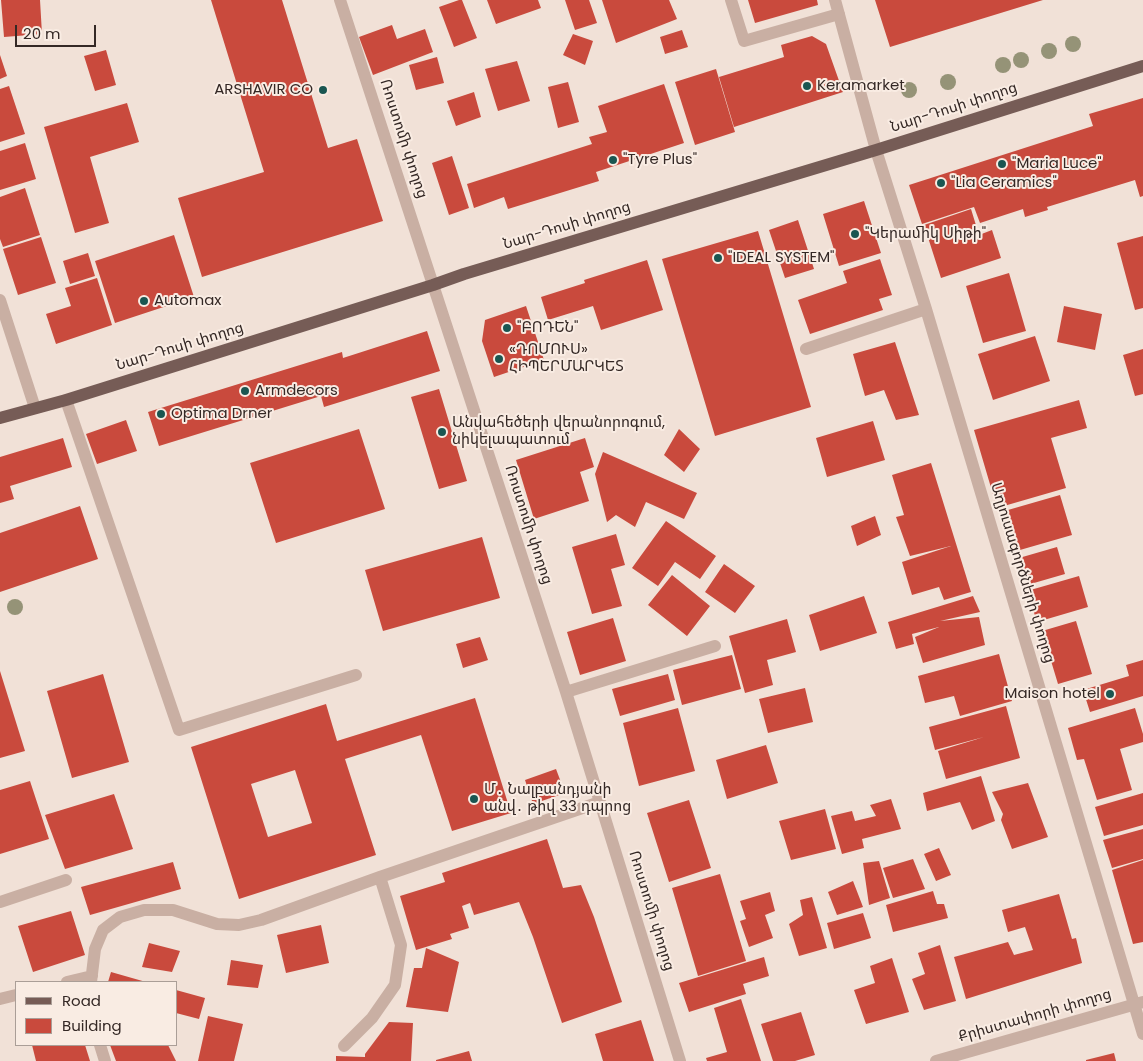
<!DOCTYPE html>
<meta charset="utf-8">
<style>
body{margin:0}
#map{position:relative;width:1143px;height:1061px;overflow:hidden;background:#f1e1d7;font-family:Poppins,sans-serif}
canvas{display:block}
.legend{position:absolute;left:15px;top:981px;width:162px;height:65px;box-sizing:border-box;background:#f9ece3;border:1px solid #aa9e97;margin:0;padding:6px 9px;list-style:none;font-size:15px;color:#342825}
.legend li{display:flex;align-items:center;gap:10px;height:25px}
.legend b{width:25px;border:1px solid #aa9e97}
.scale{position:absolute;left:15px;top:25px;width:81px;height:22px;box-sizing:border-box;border:2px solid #342825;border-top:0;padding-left:6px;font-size:15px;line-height:18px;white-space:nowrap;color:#342825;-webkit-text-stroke:4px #f9ece3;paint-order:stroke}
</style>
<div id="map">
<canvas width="1143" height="1061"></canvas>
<ul class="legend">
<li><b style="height:6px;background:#765c56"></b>Road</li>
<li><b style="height:14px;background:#c94a3d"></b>Building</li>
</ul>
<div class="scale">20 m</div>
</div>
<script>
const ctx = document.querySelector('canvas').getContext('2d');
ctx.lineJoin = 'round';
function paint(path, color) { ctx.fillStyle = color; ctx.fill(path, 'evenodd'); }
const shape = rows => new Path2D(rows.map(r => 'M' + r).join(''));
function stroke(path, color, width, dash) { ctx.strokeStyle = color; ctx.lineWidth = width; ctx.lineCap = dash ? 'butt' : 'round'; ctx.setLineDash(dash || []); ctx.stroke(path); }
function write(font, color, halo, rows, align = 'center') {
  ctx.font = font + ' Poppins,"Noto Sans Armenian",sans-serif'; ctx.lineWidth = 4; ctx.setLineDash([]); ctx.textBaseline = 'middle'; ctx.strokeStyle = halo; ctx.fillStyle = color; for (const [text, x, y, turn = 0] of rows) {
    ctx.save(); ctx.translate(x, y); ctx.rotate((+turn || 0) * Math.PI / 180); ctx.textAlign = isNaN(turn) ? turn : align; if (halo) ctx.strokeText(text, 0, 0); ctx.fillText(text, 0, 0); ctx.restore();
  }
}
paint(shape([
 [1,0,40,0,42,34,4,37],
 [211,0,282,0,328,148,357,139,383,221,202,277,178,198,264,172],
 [459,0,462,0,477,38,454,47,439,7],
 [487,0,538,0,541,8,496,24],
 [565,0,589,0,597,23,575,30],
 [602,0,669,0,677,19,616,43],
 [748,0,817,0,818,5,755,23],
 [875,0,1043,0,890,47],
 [392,25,397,39,425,29,433,52,373,75,359,37],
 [682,30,688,47,665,54,660,37],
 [573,34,593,41,585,65,563,55],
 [812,36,826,44,843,92,734,127,719,77,784,57,781,45],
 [106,50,116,85,95,91,84,56],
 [0,55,7,76,0,79],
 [437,57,444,83,416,90,409,65],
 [517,61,530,101,498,111,485,69],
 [716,69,735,132,695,145,675,82],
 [568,82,579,122,558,128,548,87],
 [664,84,684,143,596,172,599,181,508,209,504,197,474,208,467,184,592,144,589,137,607,132,598,106],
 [9,86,25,134,0,142,0,89],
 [474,92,481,117,456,126,447,101],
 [1143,98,1143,196,1140,197,1135,180,1047,207,1048,210,1025,217,1023,209,980,223,974,207,922,224,909,185,1093,126,1089,114],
 [127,103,139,142,90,157,109,223,75,233,44,127],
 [25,143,36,179,0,190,0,151],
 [452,156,469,208,449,215,432,163],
 [25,188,40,235,3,247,0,239,0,197],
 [864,201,881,253,839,266,823,214],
 [971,209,979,235,992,230,1001,258,941,278,924,225],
 [798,220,814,269,785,278,769,230],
 [758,231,811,407,715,436,662,259],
 [174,235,194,297,115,323,95,261],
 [1143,236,1143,308,1135,310,1117,243],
 [41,237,56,283,18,295,3,249],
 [88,253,95,276,70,284,63,261],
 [880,259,892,295,879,299,883,310,810,334,798,300,847,283,843,271],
 [647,260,663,310,601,330,593,306,548,320,541,297,585,283,584,280],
 [1009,273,1026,331,983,343,966,286],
 [97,278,112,325,56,344,46,314,71,306,65,288],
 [526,306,544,360,494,377,482,341,485,320],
 [1064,306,1102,314,1095,350,1057,342],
 [427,331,440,371,324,407,321,396,159,446,148,412,342,352,343,358],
 [1035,336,1050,381,993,400,978,354],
 [895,342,919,415,896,420,884,390,865,396,853,354],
 [1143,349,1143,394,1135,396,1123,355],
 [439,389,467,481,439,489,411,397],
 [1079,400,1087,428,1051,438,1066,488,997,508,974,430],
 [126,420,137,451,97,464,86,434],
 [873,421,885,460,827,477,816,438],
 [359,429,385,509,276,543,250,463],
 [679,429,700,449,684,472,664,455],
 [63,438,72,467,10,486,14,499,0,503,0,457],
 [585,438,594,467,580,472,589,501,534,519,516,460],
 [603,452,697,493,684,519,646,502,635,527,616,515,607,522,595,474],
 [931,463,971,592,944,600,939,587,912,595,902,562,951,546,910,556,896,517,904,515,892,475],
 [1060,495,1072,535,1013,552,1001,512],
 [80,506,98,559,0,592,0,533],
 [875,516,881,535,857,546,851,526],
 [666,521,716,556,700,579,675,562,658,586,632,568],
 [616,534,625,565,611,569,622,606,592,614,572,547],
 [482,537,500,598,383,631,365,570],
 [1057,547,1065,574,1027,585,1019,558],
 [724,564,755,586,735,613,705,592],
 [672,575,710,606,687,636,648,605],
 [1079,576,1088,607,1037,622,1027,591],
 [864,596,877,633,820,651,809,615],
 [973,596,980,612,940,621,979,617,985,645,923,663,915,637,939,627,912,634,914,644,896,649,888,622],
 [613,618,626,661,580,675,567,632],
 [787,619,796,652,767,660,773,685,745,693,729,636],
 [1076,621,1092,674,1058,684,1042,631],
 [480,637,488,660,463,668,456,644],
 [999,654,1012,701,960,716,954,696,925,703,918,676],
 [732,655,741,689,682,705,673,670],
 [1143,660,1143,696,1090,712,1083,690,1129,676,1126,665],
 [0,671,25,751,0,758],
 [103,674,129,762,72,778,47,691],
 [668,674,675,700,620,716,612,689],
 [805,688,813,722,768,733,759,699],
 [475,698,511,813,452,831,421,735,345,759,376,855,239,899,191,747,326,704,337,741],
 [295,770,312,823,268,837,251,784],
 [1006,706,1020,758,946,779,938,751,984,737,935,750,929,727],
 [678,708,695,771,639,786,623,723],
 [1135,708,1143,734,1143,742,1120,749,1132,790,1097,800,1084,759,1077,760,1068,728],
 [766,745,778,783,727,799,716,760],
 [556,769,565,793,533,804,525,780],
 [981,776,995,821,972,830,960,802,927,811,923,793],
 [30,781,49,839,0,854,0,790],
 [1028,783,1048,837,1012,849,1001,820,1003,814,992,792],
 [1143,793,1143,825,1104,836,1095,807],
 [114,794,133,849,65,869,45,815],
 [891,799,901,829,862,839,864,848,842,854,831,816,852,811,855,821,876,816,870,805],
 [689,800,711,868,669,882,647,813],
 [825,809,836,849,791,860,779,821],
 [1143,829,1143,859,1112,868,1103,840],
 [547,839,563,888,581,885,594,917,622,1002,562,1023,533,937,519,902,474,915,470,903,462,906,469,928,450,934,452,939,416,950,400,896,445,882,442,873],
 [939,848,951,875,936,881,924,854],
 [913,859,925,889,893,898,883,868],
 [1143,860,1143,942,1133,944,1112,870],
 [879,861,890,898,869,905,863,863],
 [173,862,181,889,90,915,81,887],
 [720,874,746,961,698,976,672,888],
 [853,881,863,907,837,915,828,892],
 [933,891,937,904,944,904,948,918,893,932,886,905],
 [770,892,775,911,765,915,773,938,749,947,740,921,746,919,740,901],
 [1059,894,1072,939,1076,938,1082,963,966,999,954,957,1008,942,1014,955,1033,950,1025,927,1008,932,1002,910],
 [812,897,827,948,799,956,789,924,803,915,800,900],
 [71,911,85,955,33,972,18,926],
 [863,913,871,938,834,949,827,923],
 [321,925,329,963,286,973,277,935],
 [149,943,180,951,172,972,142,967],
 [940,945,956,1001,924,1010,912,979,925,974,918,953],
 [426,948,459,962,448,1012,406,1007,414,968,422,968],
 [764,957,769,976,743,984,746,994,689,1012,679,983],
 [892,958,909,1012,866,1024,854,990,875,983,870,966],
 [231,960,263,965,258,988,227,985],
 [111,972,146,982,108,982],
 [176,990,205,998,199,1019,176,1013],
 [741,999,761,1061,707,1061,706,1058,727,1052,714,1008],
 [801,1012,815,1055,795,1061,773,1061,761,1024],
 [208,1016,243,1024,234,1061,198,1061],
 [641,1020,654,1061,603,1061,595,1034],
 [389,1022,413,1023,411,1061,336,1061,336,1056,365,1057,365,1054],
 [32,1045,85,1045,90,1061,36,1061],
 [110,1045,168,1045,176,1061,116,1061],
 [469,1051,472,1061,436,1061,436,1060],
 [1114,1053,1116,1061,1086,1061,1086,1060]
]), '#c94a3d');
stroke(shape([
 [340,0,566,692,680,1061],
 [731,0,744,41,839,14],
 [835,0,876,150,926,309,1143,1034],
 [0,300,35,408],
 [806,349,926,309],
 [66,400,179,730,356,675],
 [566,692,715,646],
 [0,902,66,880],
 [67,982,92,976],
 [91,982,95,949,103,930,120,917,144,910,173,910,217,924,239,925,261,920,380,877,600,802],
 [0,999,16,995],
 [100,1045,105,1061],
 [344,1046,372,1018,395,985,401,945,380,877],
 [936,1061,1143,1002]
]), '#c9afa3', 12);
stroke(shape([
 [0,418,66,400,433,285,464,274,876,150,1143,66]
]), '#765c56', 12);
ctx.fillStyle = '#959377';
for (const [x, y] of [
 [1073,44],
 [1049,51],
 [1021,60],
 [1003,65],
 [948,82],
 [909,90],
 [15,607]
]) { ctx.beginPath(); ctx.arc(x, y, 8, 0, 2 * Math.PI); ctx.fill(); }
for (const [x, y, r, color] of [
 [807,86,5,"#1a5651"],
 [323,90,5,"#1a5651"],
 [613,160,5,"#1a5651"],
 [1002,164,5,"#1a5651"],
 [941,183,5,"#1a5651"],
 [855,234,5,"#1a5651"],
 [718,258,5,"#1a5651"],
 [144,301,5,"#1a5651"],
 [507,328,5,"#1a5651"],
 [499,359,5,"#1a5651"],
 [245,391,5,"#1a5651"],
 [161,414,5,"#1a5651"],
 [442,432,5,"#1a5651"],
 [1110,694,5,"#1a5651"],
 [474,799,5,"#1a5651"]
]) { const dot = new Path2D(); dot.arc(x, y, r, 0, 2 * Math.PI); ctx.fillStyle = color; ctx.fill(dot); stroke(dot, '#f9ece3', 2); }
write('15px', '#342825', '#f9ece3', [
 ["Keramarket",817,86],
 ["ARSHAVIR CO",313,90,"right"],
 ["\"Tyre Plus\"",623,160],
 ["\"Maria Luce\"",1012,164],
 ["\"Lia Ceramics\"",951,183],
 ["\"Կերամիկ Սիթի\"",865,234],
 ["\"IDEAL SYSTEM\"",728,258],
 ["Automax",154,301],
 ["\"ԲՈԴԵՆ\"",517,328],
 ["«ԴՈՄՈՒՍ»",509,350],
 ["ՀԻՊԵՐՄԱՐԿԵՏ",509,367],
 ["Armdecors",255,391],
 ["Optima Drner",171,414],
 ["Անվահեծերի վերանորոգում,",452,423],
 ["նիկելապատում",452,440],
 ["Maison hotel",1100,694,"right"],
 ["Մ․ Նալբանդյանի",484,790],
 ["անվ․ թիվ 33 դպրոց",484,807]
], 'left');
write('15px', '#342825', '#f9ece3', [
 ["Նար-Դոսի փողոց",954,108,-18],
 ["Ռոստոմի փողոց",403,139,72],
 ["Նար-Դոսի փողոց",567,226,-17],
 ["Նար-Դոսի փողոց",180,347,-17],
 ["Ռոստոմի փողոց",528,525,72],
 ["Աղյուսագործների փողոց",1022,573,73],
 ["Ռոստոմի փողոց",651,911,73],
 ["Քրիստափորի փողոց",1035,1016,-16]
]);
</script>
